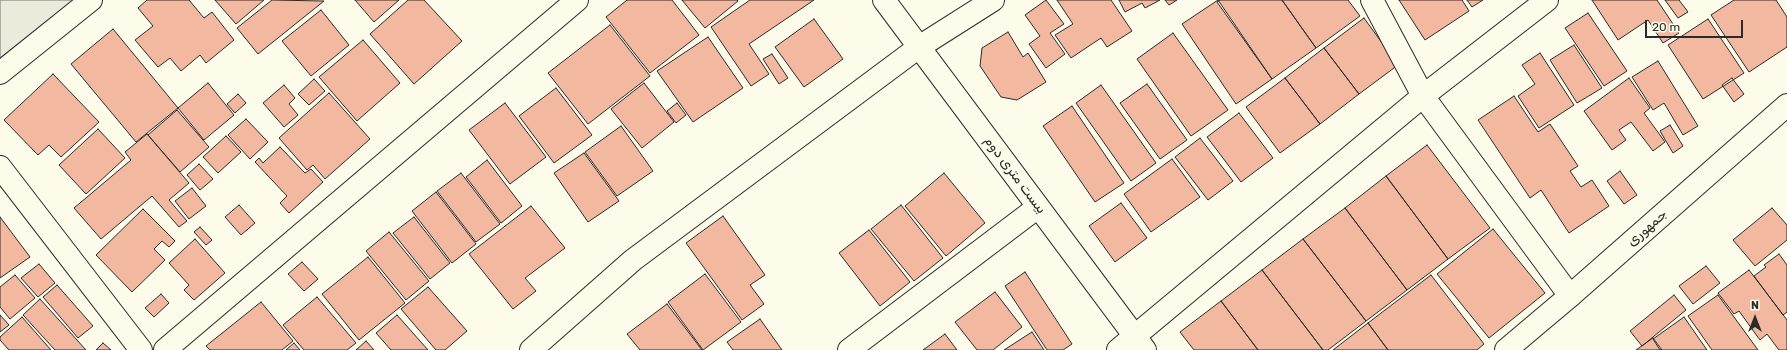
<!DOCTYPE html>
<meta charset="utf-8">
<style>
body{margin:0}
#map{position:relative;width:1787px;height:350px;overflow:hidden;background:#fdfbea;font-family:Rubik,sans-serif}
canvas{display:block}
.north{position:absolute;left:1735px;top:298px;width:40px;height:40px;-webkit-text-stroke:3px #fdfbea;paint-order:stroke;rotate:0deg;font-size:11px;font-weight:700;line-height:16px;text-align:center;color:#2b2b2b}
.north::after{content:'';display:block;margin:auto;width:14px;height:18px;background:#2b2b2b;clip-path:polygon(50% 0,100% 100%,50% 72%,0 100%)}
.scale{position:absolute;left:1645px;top:20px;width:98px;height:18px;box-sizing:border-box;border:2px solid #2b2b2b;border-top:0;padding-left:5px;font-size:12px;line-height:14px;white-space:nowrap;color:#2b2b2b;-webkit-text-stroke:3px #fdfbea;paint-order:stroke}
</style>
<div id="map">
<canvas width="1787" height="350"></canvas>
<div class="north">N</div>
<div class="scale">20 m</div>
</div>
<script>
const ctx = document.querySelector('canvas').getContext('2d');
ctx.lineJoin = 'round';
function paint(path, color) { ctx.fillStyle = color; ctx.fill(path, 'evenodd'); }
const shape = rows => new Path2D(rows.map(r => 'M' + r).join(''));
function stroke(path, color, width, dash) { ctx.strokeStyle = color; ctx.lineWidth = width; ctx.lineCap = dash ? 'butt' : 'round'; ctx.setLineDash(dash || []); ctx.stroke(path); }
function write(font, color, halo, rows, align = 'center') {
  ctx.font = font + ' Rubik,"Noto Naskh Arabic",sans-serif'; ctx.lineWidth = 3; ctx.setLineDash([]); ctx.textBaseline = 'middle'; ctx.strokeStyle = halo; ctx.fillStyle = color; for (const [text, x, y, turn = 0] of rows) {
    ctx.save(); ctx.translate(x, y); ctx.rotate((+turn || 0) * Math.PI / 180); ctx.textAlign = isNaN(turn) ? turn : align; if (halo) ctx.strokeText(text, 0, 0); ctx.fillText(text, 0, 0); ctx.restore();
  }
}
const green = shape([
 [0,0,91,0,0,73,0,0]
]);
paint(green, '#ecebdb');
stroke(green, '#74746e', 1);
const building = shape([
 [147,0,189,0,204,18,212,12,234,40,206,63,200,55,181,71,170,58,158,67,135,40,153,26,138,8,147,0],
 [215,0,264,0,236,24,215,0],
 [272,0,324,1,258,54,237,28,272,0],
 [355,0,399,0,374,22,355,0],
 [408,0,424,0,462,41,414,84,370,34,408,0],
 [627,0,672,0,699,35,650,73,606,17,627,0],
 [682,0,737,0,738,1,705,28,682,0],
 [750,0,814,0,749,44,769,74,751,86,711,27,750,0],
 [1046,0,1064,24,1050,33,1065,54,1046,68,1029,44,1040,36,1025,15,1046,0],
 [1057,0,1111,0,1132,31,1107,47,1101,38,1071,58,1055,35,1073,24,1057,0],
 [1119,0,1160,0,1145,8,1142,3,1125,12,1119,0],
 [1165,0,1177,0,1169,5,1165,0],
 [1218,0,1272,79,1236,104,1182,24,1218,0],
 [1220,0,1282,0,1316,48,1272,79,1217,2,1220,0],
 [1282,0,1348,0,1360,16,1316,48,1282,0],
 [1399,0,1462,0,1469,11,1425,40,1399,0],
 [1467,0,1483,0,1472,7,1467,0],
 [1592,0,1657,0,1679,33,1663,43,1648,20,1618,40,1592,0],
 [1665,0,1679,0,1688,12,1678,18,1665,0],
 [1734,0,1776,0,1787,17,1787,47,1749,72,1711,15,1734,0],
 [321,10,349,45,311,76,282,41,321,10],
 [1588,13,1627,71,1604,86,1565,28,1588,13],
 [1364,18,1398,65,1359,94,1324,48,1364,18],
 [814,19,843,59,804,87,775,47,814,19],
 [1708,19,1744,73,1703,99,1668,45,1708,19],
 [610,25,650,76,588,124,548,73,610,25],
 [113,29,178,108,136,142,71,64,113,29],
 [1008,32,1023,57,1028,53,1046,82,1017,100,1001,97,980,66,982,48,1008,32],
 [1173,33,1228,110,1191,136,1137,59,1173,33],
 [708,37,743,88,693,122,657,71,708,37],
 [363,40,400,83,357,121,319,77,363,40],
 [1574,45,1602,88,1577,103,1550,60,1574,45],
 [1324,48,1359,94,1320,124,1285,78,1324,48],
 [1540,53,1574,105,1539,128,1518,96,1535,84,1522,65,1540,53],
 [772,54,788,78,779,84,763,59,772,54],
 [1658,61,1698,126,1683,135,1664,103,1653,110,1632,77,1658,61],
 [53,74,99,122,61,157,49,145,38,155,4,120,53,74],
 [1285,78,1320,124,1280,153,1246,107,1285,78],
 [1629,78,1650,108,1644,113,1665,142,1653,151,1631,122,1619,130,1626,140,1612,150,1584,111,1629,78],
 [1732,78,1744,94,1734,102,1722,85,1732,78],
 [314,79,325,91,309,105,298,94,314,79],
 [208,83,234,115,204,140,178,108,208,83],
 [644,83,674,122,642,148,611,109,644,83],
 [1147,84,1187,140,1160,159,1120,103,1147,84],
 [284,85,295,98,289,104,298,115,284,127,263,103,284,85],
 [1101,85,1156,163,1131,181,1076,103,1101,85],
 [556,88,592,135,554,163,519,116,556,88],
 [329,93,370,139,325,179,313,165,307,170,279,138,329,93],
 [238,94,246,103,235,113,227,104,238,94],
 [1514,96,1538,132,1550,124,1578,166,1570,171,1581,187,1592,180,1609,206,1569,233,1541,190,1530,198,1478,120,1514,96],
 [505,103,546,157,510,184,469,130,505,103],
 [677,103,686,115,676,123,667,111,677,103],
 [1072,106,1124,183,1095,202,1043,126,1072,106],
 [177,110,209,147,180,172,148,135,177,110],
 [1239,113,1273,158,1241,182,1207,137,1239,113],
 [246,119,268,142,250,159,228,135,246,119],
 [1670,125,1683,146,1673,153,1660,131,1670,125],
 [621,126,653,171,617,196,585,152,621,126],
 [98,129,125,158,86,194,59,165,98,129],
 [147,134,189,183,169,200,187,221,179,227,152,196,101,239,74,208,131,160,125,152,147,134],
 [226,136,241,152,218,173,203,157,226,136],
 [1200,138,1233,181,1208,200,1175,157,1200,138],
 [1427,145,1490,228,1448,259,1386,176,1427,145],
 [280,147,305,173,311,169,323,182,289,213,280,203,287,196,255,162,259,158,263,163,280,147],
 [584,153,619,201,588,222,554,173,584,153],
 [1172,159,1200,197,1151,232,1124,194,1172,159],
 [487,160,522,206,501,223,466,177,487,160],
 [199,164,213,179,200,190,187,175,199,164],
 [1620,171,1637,195,1624,204,1607,181,1620,171],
 [461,173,500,224,476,242,437,191,461,173],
 [944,173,985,223,946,256,905,206,944,173],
 [1386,176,1448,259,1407,290,1345,208,1386,176],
 [192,188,206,206,189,219,175,201,192,188],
 [436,192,476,244,452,263,412,211,436,192],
 [1121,203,1147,238,1115,262,1089,226,1121,203],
 [239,205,255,223,241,235,225,217,239,205],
 [901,205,943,258,914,281,871,229,901,205],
 [531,206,565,248,525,278,536,291,513,309,469,254,531,206],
 [1345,208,1407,290,1366,321,1303,239,1345,208],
 [1772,208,1787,225,1787,240,1755,266,1733,240,1772,208],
 [143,209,175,241,169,247,162,241,154,249,165,260,132,292,96,255,143,209],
 [723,216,765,275,750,285,764,304,742,320,686,243,723,216],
 [0,217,30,257,0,278,0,217],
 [414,217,450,263,430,279,393,233,414,217],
 [200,227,212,240,206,245,194,232,200,227],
 [1493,229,1545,293,1489,338,1437,274,1493,229],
 [869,230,910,282,880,306,839,253,869,230],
 [389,232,429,281,406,300,366,251,389,232],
 [195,239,225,273,194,300,184,290,189,285,169,263,195,239],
 [1303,239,1366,321,1328,350,1323,350,1262,270,1303,239],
 [1779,254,1787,265,1787,312,1783,315,1754,276,1766,267,1764,265,1779,254],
 [368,257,405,303,359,340,322,294,368,257],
 [302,262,318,279,304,291,288,274,302,262],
 [39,264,55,283,38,297,21,278,39,264],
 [1706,266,1720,283,1693,304,1679,286,1706,266],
 [1262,270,1323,350,1258,350,1221,301,1262,270],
 [1749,270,1787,320,1787,350,1779,350,1767,334,1760,340,1739,311,1734,314,1718,293,1749,270],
 [1025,272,1072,344,1063,350,1047,350,1005,286,1025,272],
 [705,274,741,322,703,350,668,302,705,274],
 [15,275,35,298,10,319,0,307,0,287,15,275],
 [1431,275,1484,344,1477,350,1388,350,1368,323,1431,275],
 [57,285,93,326,78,338,43,297,57,285],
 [428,287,467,331,445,350,436,350,401,309,428,287],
 [995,292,1022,327,993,350,977,350,955,322,995,292],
 [161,294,169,303,154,317,145,308,161,294],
 [1674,295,1686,310,1642,346,1630,331,1674,295],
 [1718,295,1758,350,1712,350,1688,316,1718,295],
 [317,297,356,343,347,350,304,350,283,325,317,297],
 [40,299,86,350,55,350,23,315,40,299],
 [1221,301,1258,350,1194,350,1180,332,1221,301],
 [261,302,293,341,282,350,210,350,206,346,261,302],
 [667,304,702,350,640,350,627,334,667,304],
 [0,315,9,325,0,332,0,315],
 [397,315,428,350,391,350,376,333,397,315],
 [22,317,51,350,9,350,0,340,0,337,22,317],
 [1684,317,1707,350,1660,350,1653,339,1684,317],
 [760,319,782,350,733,350,727,342,760,319],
 [1368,323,1388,350,1333,350,1368,323],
 [1032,332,1044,350,1004,350,1032,332],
 [945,334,957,350,923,350,945,334],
 [1653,338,1662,350,1636,350,1653,338],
 [366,341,374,350,356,350,366,341],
 [103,343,111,350,96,350,103,343],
 [294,343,300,350,286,350,294,343]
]);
paint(building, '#f2b8a0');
stroke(building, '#2b2b2b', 1);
const minor = shape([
 [1372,0,1423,96,1570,296],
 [0,73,91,0],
 [0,167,141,350],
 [165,350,577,0],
 [531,350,633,260,919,47,993,0],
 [849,350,1038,207],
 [1118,350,1423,96,1547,0]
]);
const tertiary = shape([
 [884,0,1145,350],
 [1506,350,1570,296,1787,105]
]);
stroke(minor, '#2b2b2b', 24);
stroke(tertiary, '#2b2b2b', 24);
stroke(minor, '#fdfbea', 22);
stroke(tertiary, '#fdfbea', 22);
write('14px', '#2b2b2b', '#fdfbea', [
 ["بیست متری دوم",1015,175,53],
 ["جمهوری",1647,228,-41]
]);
</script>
